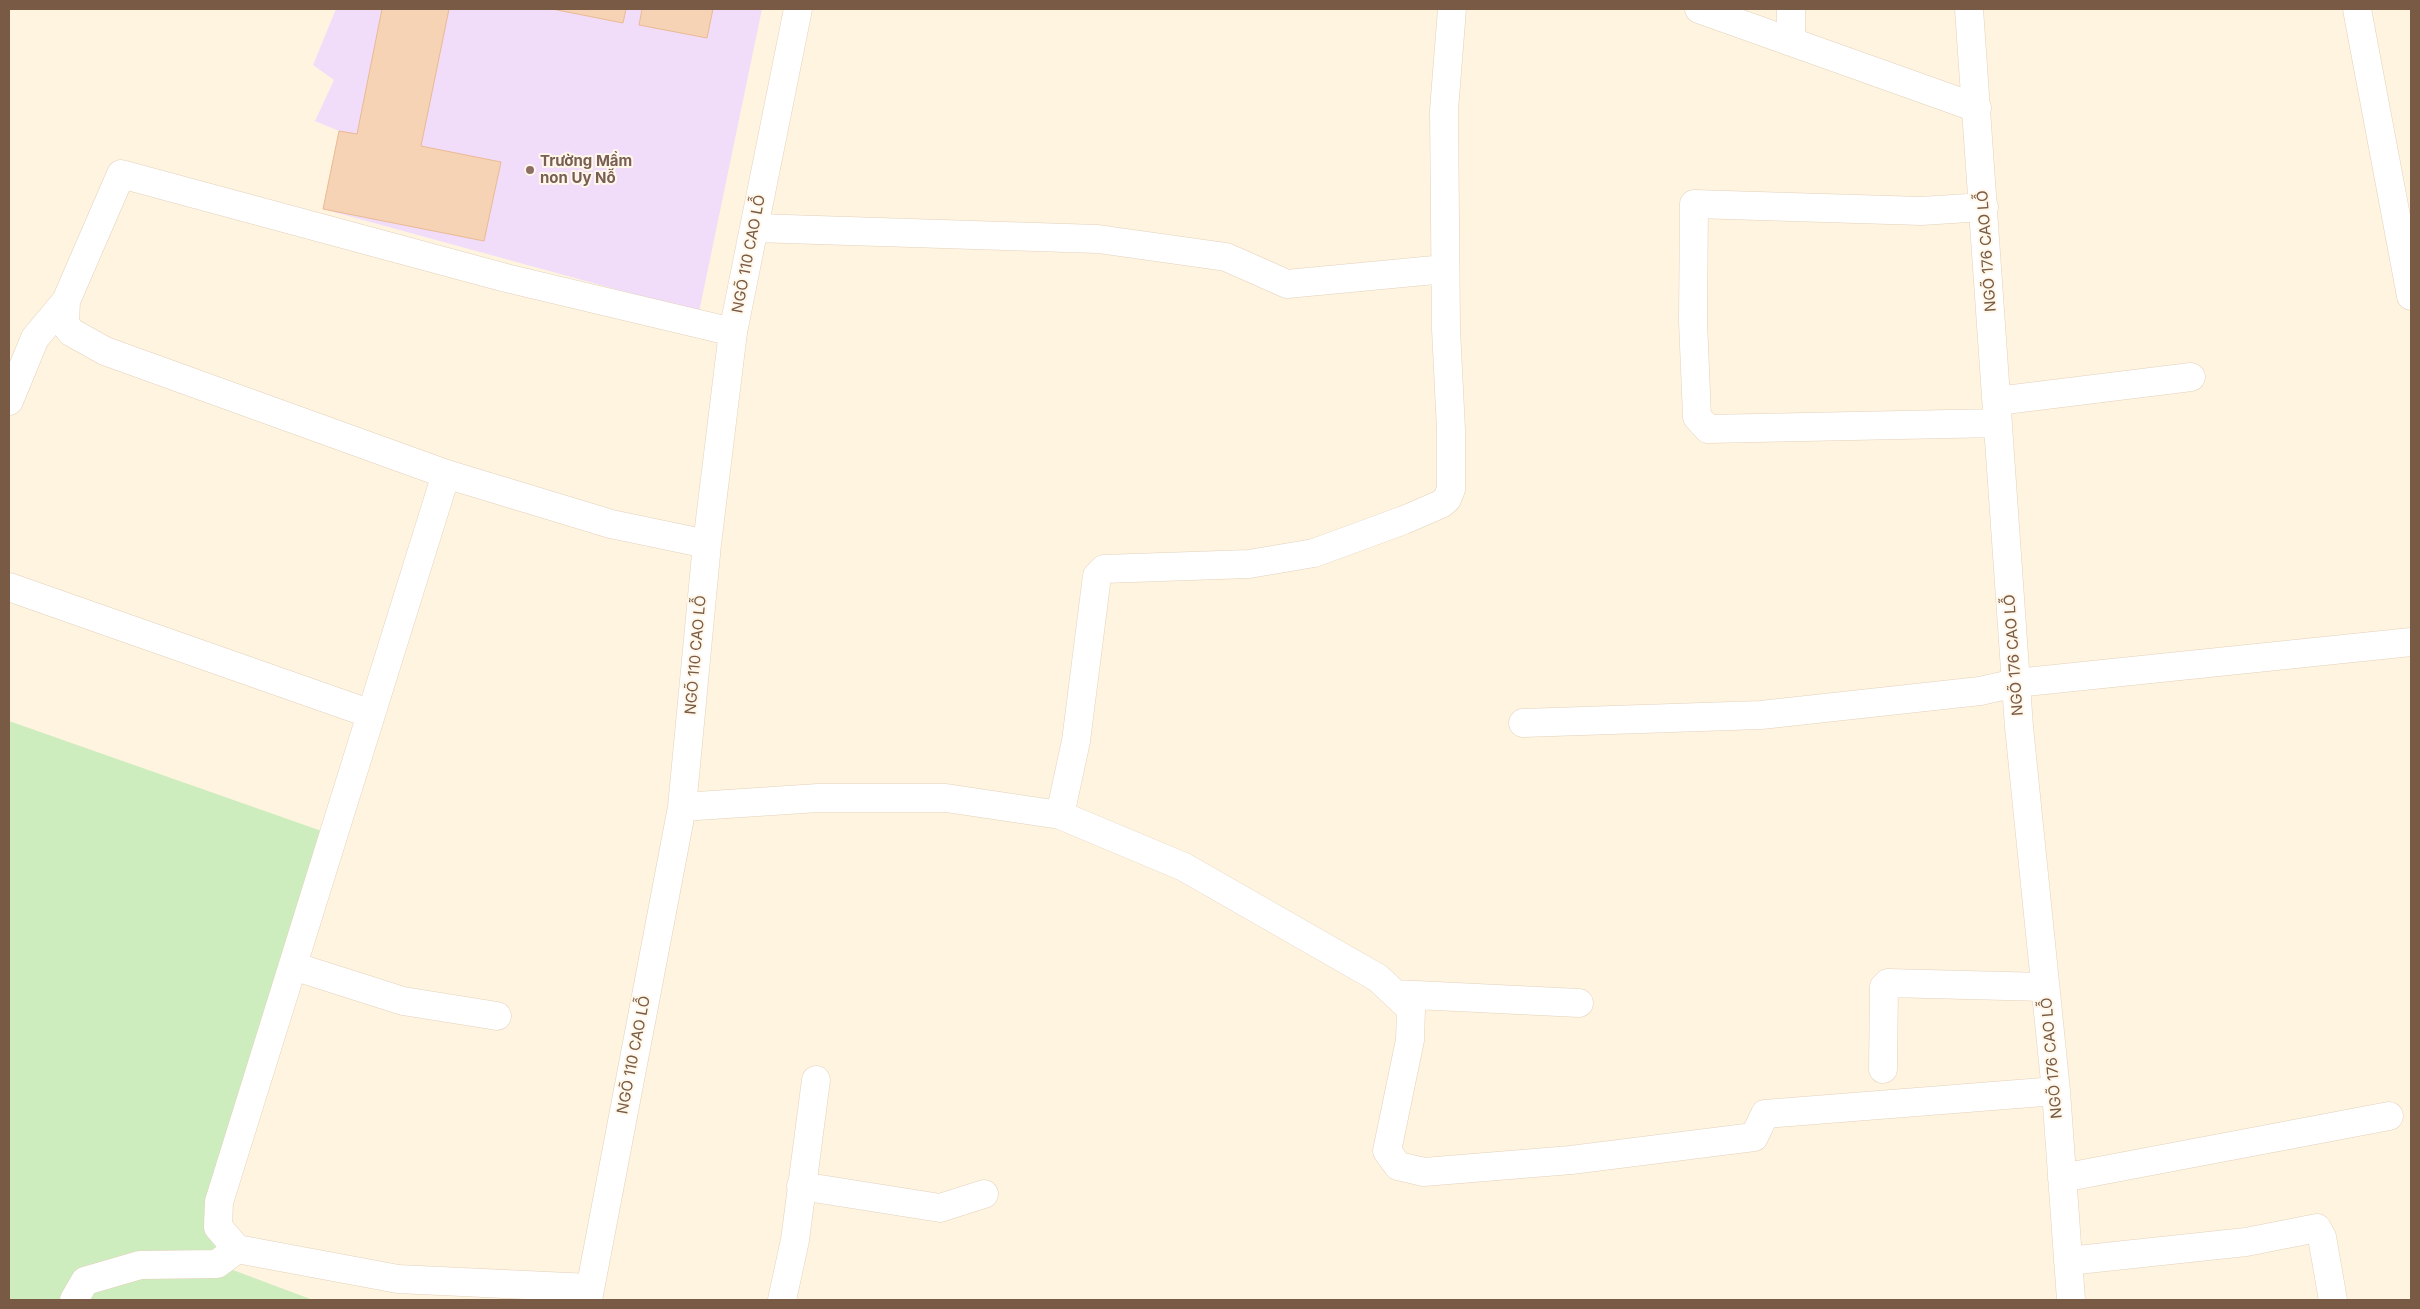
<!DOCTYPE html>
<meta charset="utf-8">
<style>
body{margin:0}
#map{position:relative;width:2420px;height:1309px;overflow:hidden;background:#fef4e0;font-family:Inter,sans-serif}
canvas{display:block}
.frame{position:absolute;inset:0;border:10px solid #785a45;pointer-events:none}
</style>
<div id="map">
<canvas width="2420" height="1309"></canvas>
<div class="frame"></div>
</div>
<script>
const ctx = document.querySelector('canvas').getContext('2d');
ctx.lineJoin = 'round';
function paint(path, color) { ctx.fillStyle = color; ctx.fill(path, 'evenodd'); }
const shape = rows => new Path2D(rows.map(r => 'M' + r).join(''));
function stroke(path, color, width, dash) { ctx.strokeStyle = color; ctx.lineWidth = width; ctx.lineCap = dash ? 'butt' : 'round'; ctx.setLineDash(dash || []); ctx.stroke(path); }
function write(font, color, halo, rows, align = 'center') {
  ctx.font = font + ' Inter,sans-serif'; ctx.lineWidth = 4; ctx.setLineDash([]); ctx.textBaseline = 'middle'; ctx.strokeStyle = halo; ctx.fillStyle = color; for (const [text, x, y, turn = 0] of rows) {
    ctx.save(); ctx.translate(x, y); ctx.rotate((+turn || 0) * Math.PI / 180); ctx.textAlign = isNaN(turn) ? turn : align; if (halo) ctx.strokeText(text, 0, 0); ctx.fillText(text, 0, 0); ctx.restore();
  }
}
paint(shape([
 [336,9,762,9,699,312,323,209,339,131,315,121,334,80,313,65]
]), '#f1ddfa');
paint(shape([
 [9,721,333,835,217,1264,313,1300,9,1300]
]), '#ceedbe');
const building = shape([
 [382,9,449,9,421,146,501,162,484,241,323,209,339,131,357,134,382,9],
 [552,9,626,9,623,23,552,9],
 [642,9,713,9,707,38,639,25,642,9]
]);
paint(building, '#f6d3b5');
stroke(building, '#eaba94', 1);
const minor = shape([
 [1699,9,1977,108],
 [1791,9,1791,42],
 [1969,9,2019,727,2056,1091,2071,1300],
 [2357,9,2411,296],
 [1984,207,1921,211,1694,204,1693,321,1697,417,1708,429,1998,423],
 [755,228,1098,239,1226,257,1287,284,1445,269],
 [9,401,35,338,66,301],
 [1997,401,2191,377],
 [446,474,105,351,71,332,65,324,66,301,121,174,506,278,733,332],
 [9,587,371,714],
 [1523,723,1761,715,1980,691,2016,683,2411,642],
 [682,807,818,798,946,798,1060,815,1184,867,1378,978,1411,1009,1410,1040,1387,1151,1398,1166,1424,1172,1571,1160,1754,1137,1765,1114,2056,1091],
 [1060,815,1076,741,1097,576,1104,569,1249,564,1314,553,1404,520,1441,504,1447,499,1451,489,1451,430,1446,329,1444,110,1452,9],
 [293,966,403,1001,497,1016],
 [1395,994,1579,1003],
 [1883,1069,1884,987,1888,983,2045,987],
 [2062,1178,2389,1116],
 [801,1186,940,1208,984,1194],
 [2068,1261,2246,1242,2317,1228,2322,1237,2333,1300],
 [590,1288,398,1279,237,1249,218,1227,219,1202,446,474,611,524,707,544],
 [74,1300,85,1281,140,1265,217,1264,237,1249],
 [588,1300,682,807,707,544,733,332,798,9],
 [782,1300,795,1240,816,1080]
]);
stroke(minor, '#e3d1bb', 29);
stroke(minor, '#fff', 28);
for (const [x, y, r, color] of [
 [530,170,5,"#8d6e63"]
]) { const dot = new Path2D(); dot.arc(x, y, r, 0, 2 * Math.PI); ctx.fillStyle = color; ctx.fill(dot); stroke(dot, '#fff7e9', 2); }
write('bold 15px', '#785e54', '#fff7e9', [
 ["Trường Mầm",540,161],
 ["non Uy Nỗ",540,178]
], 'left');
write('15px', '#785a45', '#fff7e9', [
 ["NGÕ 176 CAO LỖ",1987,251,-94],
 ["NGÕ 110 CAO LỖ",749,254,-79],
 ["NGÕ 110 CAO LỖ",696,655,-85],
 ["NGÕ 176 CAO LỖ",2014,655,-94],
 ["NGÕ 110 CAO LỖ",634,1055,-79],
 ["NGÕ 176 CAO LỖ",2052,1058,-95]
]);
</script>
